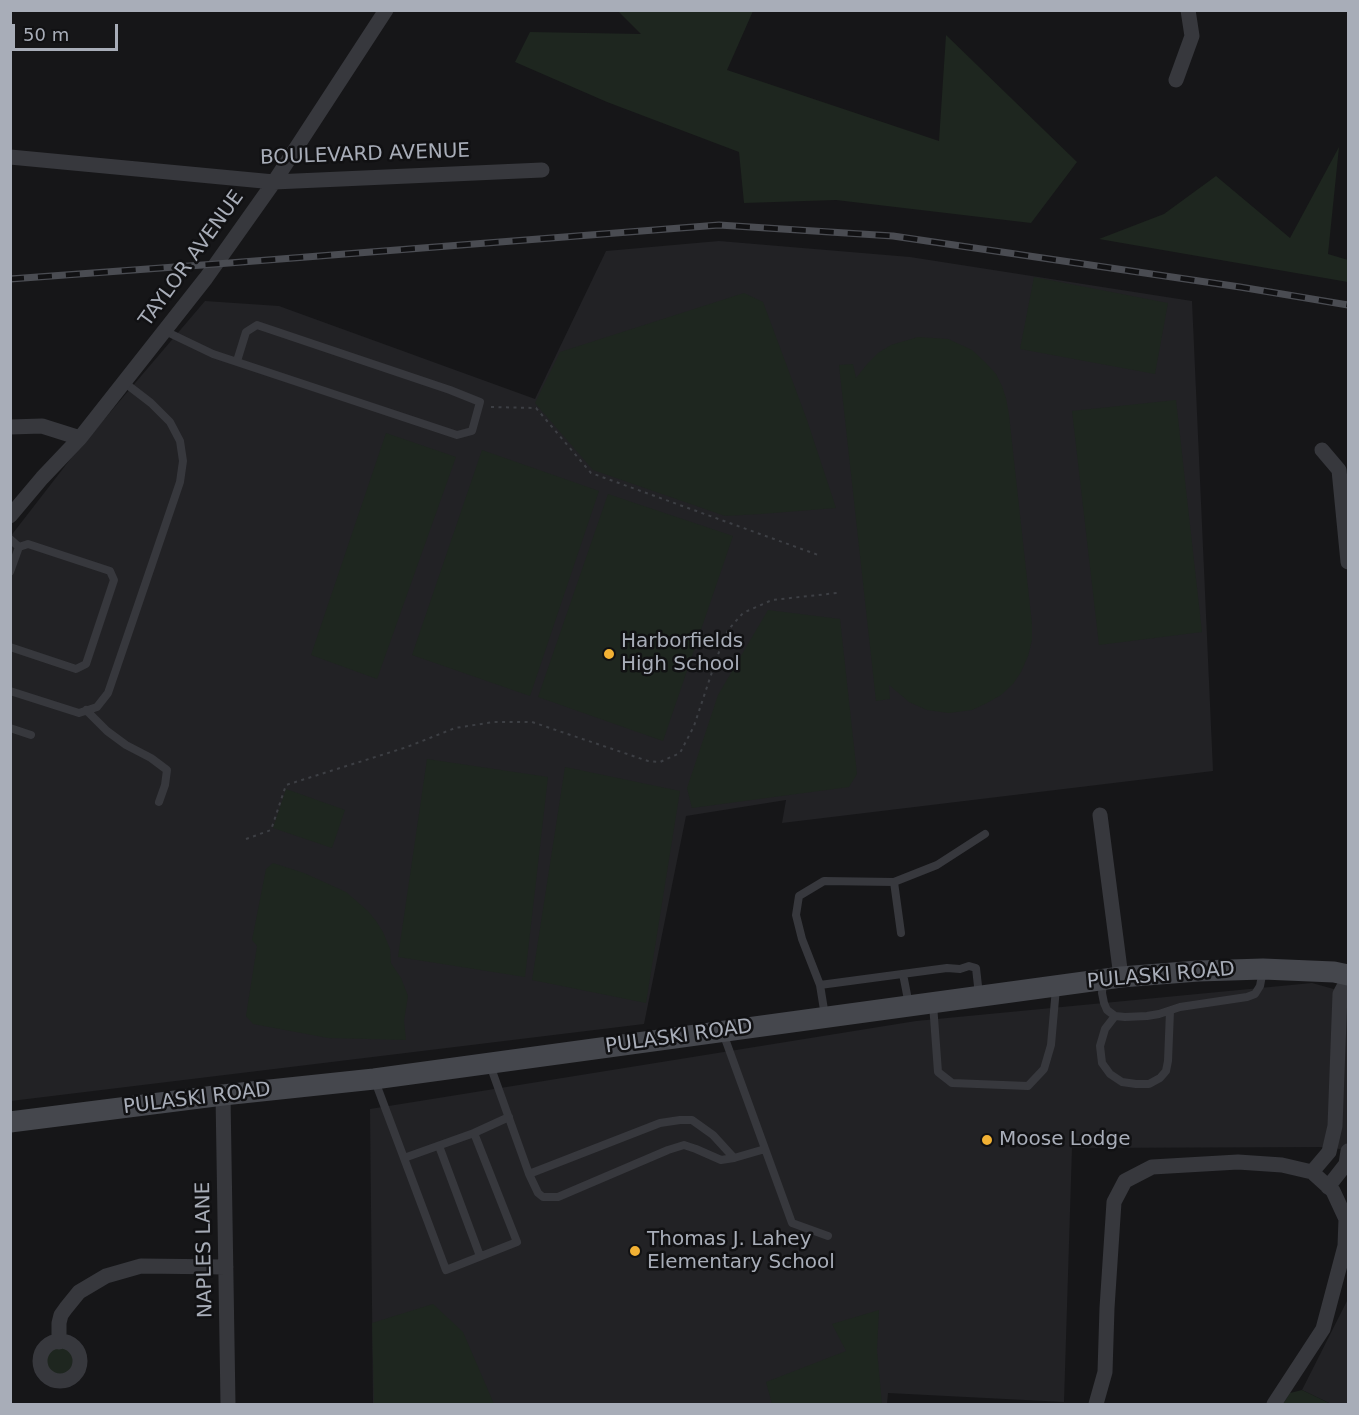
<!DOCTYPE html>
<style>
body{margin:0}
#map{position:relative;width:1359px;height:1415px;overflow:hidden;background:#161618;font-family:"DejaVu Sans",sans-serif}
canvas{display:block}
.frame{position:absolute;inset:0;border:12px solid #a8adb8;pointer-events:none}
.scale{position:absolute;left:12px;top:24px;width:106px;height:27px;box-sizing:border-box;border:3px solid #a8adb8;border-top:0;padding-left:8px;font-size:18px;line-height:21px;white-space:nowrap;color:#a8adb8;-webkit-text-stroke:4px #111113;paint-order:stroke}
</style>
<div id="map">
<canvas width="1359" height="1415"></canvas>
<div class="frame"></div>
<div class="scale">50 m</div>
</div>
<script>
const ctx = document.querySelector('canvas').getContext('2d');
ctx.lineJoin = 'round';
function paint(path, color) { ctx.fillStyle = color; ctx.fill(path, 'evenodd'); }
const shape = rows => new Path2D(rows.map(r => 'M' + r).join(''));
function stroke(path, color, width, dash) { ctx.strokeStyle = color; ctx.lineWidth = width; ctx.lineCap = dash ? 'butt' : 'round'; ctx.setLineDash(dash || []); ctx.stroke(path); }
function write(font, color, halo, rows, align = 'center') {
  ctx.font = font + ' "DejaVu Sans",sans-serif'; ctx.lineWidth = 5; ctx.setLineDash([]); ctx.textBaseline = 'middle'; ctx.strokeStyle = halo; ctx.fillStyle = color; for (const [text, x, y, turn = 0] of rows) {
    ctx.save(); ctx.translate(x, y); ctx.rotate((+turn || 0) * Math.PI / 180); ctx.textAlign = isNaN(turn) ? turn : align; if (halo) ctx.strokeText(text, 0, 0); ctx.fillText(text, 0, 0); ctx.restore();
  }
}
paint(shape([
 [719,241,910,257,1192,301,1213,771,782,823,786,800,686,816,644,1024,11,1101,10,537,72,457,205,301,279,306,535,399,606,251],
 [1312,983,1348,993,1348,1151,1331,1147,1072,1148,1064,1402,888,1393,887,1404,373,1404,370,1109,916,1021],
 [1348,1299,1348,1404,1331,1404,1302,1390]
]), '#222225');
paint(shape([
 [618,11,753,11,727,70,939,141,946,35,1077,162,1031,223,836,200,744,203,739,152,607,102,515,62,530,32,641,34],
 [1339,147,1328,254,1348,260,1348,282,1099,239,1164,214,1216,176,1290,238],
 [1034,277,1168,303,1155,374,1020,349],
 [744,293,763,302,807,420,836,508,761,514,725,516,593,470,535,403,560,352],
 [918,337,948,339,972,350,985,362,996,374,1002,386,1006,398,1009,415,1032,624,1032,640,1028,656,1021,672,1013,684,1001,695,987,703,972,710,949,713,927,710,909,702,889,685,890,699,876,701,839,365,853,364,856,378,868,363,878,353,891,345],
 [1176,400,1202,632,1099,645,1072,411],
 [386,433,456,457,377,679,311,655],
 [482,450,599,491,530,696,412,655],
 [608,494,733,536,663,741,538,697],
 [768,610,840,619,857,774,849,787,692,808,687,788,718,695],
 [427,759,548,777,525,977,398,957],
 [565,767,680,791,646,1003,532,980],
 [286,789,345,810,332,848,273,828],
 [273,863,304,873,346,892,368,911,376,921,383,932,390,949,391,963,401,978,408,996,404,1021,406,1040,328,1038,253,1024,246,1016,257,946,252,940,266,869],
 [433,1304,463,1332,494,1404,374,1404,372,1323],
 [879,1310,877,1350,882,1404,772,1404,766,1382,846,1351,832,1324],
 '44 1361a16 16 0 1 1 32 0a16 16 0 1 1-32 0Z',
 [1302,1390,1331,1404,1283,1404,1290,1393]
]), '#1e261f');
stroke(shape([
 [491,407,536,408,591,473,821,556],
 [246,839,271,830,286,785,407,747,455,728,494,722,532,722,648,761,660,762,680,753,694,726,717,657,728,630,743,613,772,600,837,593]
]), '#3d3f44', 2, [3, 4.5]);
stroke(shape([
 [165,331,213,354,457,435,472,431,480,402,450,390,257,325,246,332,237,361],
 [10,539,19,547],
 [10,572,19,547,28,544,110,571,114,580,86,664,76,669,10,647],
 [10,691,79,713,97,707,108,693,180,482,183,461,180,441,170,422,151,403,125,383],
 [86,710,107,731,126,745,151,758,167,770,165,785,159,802],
 [10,728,31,735],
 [894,882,901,933],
 [903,974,909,1005],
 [1103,982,1102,993,1104,1003,1107,1010,1115,1016,1125,1017,1147,1016,1159,1014,1180,1007,1247,997,1255,994,1260,986,1263,970],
 [820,985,802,939,796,915,799,896,824,881,894,882,937,865,985,834],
 [933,1004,938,1072,952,1083,1028,1086,1044,1069,1051,1045,1056,988],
 [825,1016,820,985,947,968,960,969,969,966,976,968,979,995],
 [1115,1016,1105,1029,1100,1046,1102,1063,1110,1074,1122,1082,1136,1084,1149,1084,1160,1078,1166,1071,1168,1061,1170,1011],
 [723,1033,792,1223,828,1236],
 [490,1065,529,1174,660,1123,680,1120,692,1120,713,1135,734,1158,765,1149],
 [375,1081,446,1270,517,1242,474,1133],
 [439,1146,480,1256],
 [404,1158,474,1133,509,1117],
 [529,1174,538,1193,543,1197,558,1197,668,1150,684,1145,696,1149,721,1160,734,1158]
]), '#37383d', 8);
stroke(shape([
 [1176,80,1192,36,1188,10],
 [10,157,274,182,542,170],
 [10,427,42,426,80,438],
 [1322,450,1339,470,1348,562],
 [10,516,42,478,80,438,206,278,274,182,386,10],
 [1100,815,1121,977],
 [223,1095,228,1404],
 [1312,1172,1329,1152,1335,1126,1340,994,1348,979],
 [1328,1187,1346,1164,1348,1151],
 '40 1361a20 20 0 1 1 40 0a20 20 0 1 1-40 0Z',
 [59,1342,59,1323,61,1315,66,1308,79,1292,106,1276,141,1266,226,1267],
 [1096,1404,1105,1372,1107,1308,1114,1202,1125,1181,1152,1167,1238,1162,1282,1165,1312,1172,1333,1191,1346,1219,1345,1246,1323,1329,1274,1404]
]), '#37383d', 15);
stroke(shape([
 [10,1122,223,1095,374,1079,1121,977,1198,971,1263,969,1334,972,1348,975]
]), '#45474d', 21);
const rail = shape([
 [10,279,216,264,719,225,893,236,1240,287,1348,305]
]);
stroke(rail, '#4a4c52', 7);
stroke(rail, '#111113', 4.5, [14]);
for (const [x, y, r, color] of [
 [609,654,6,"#f2b134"],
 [987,1140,6,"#f2b134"],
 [635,1251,6,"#f2b134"]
]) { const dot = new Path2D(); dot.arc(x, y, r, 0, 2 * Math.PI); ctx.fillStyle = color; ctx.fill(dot); stroke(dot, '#111113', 2); }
write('20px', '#a8adb8', '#111113', [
 ["BOULEVARD AVENUE",365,155,-2],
 ["TAYLOR AVENUE",192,259,-54],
 ["PULASKI ROAD",1161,976,-5],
 ["PULASKI ROAD",679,1037,-8],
 ["PULASKI ROAD",197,1099,-7],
 ["NAPLES LANE",205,1250,-91]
]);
write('20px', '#a8adb8', '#111113', [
 ["Harborfields",621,642],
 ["High School",621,665],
 ["Moose Lodge",999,1140],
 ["Thomas J. Lahey",647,1240],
 ["Elementary School",647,1263]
], 'left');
</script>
